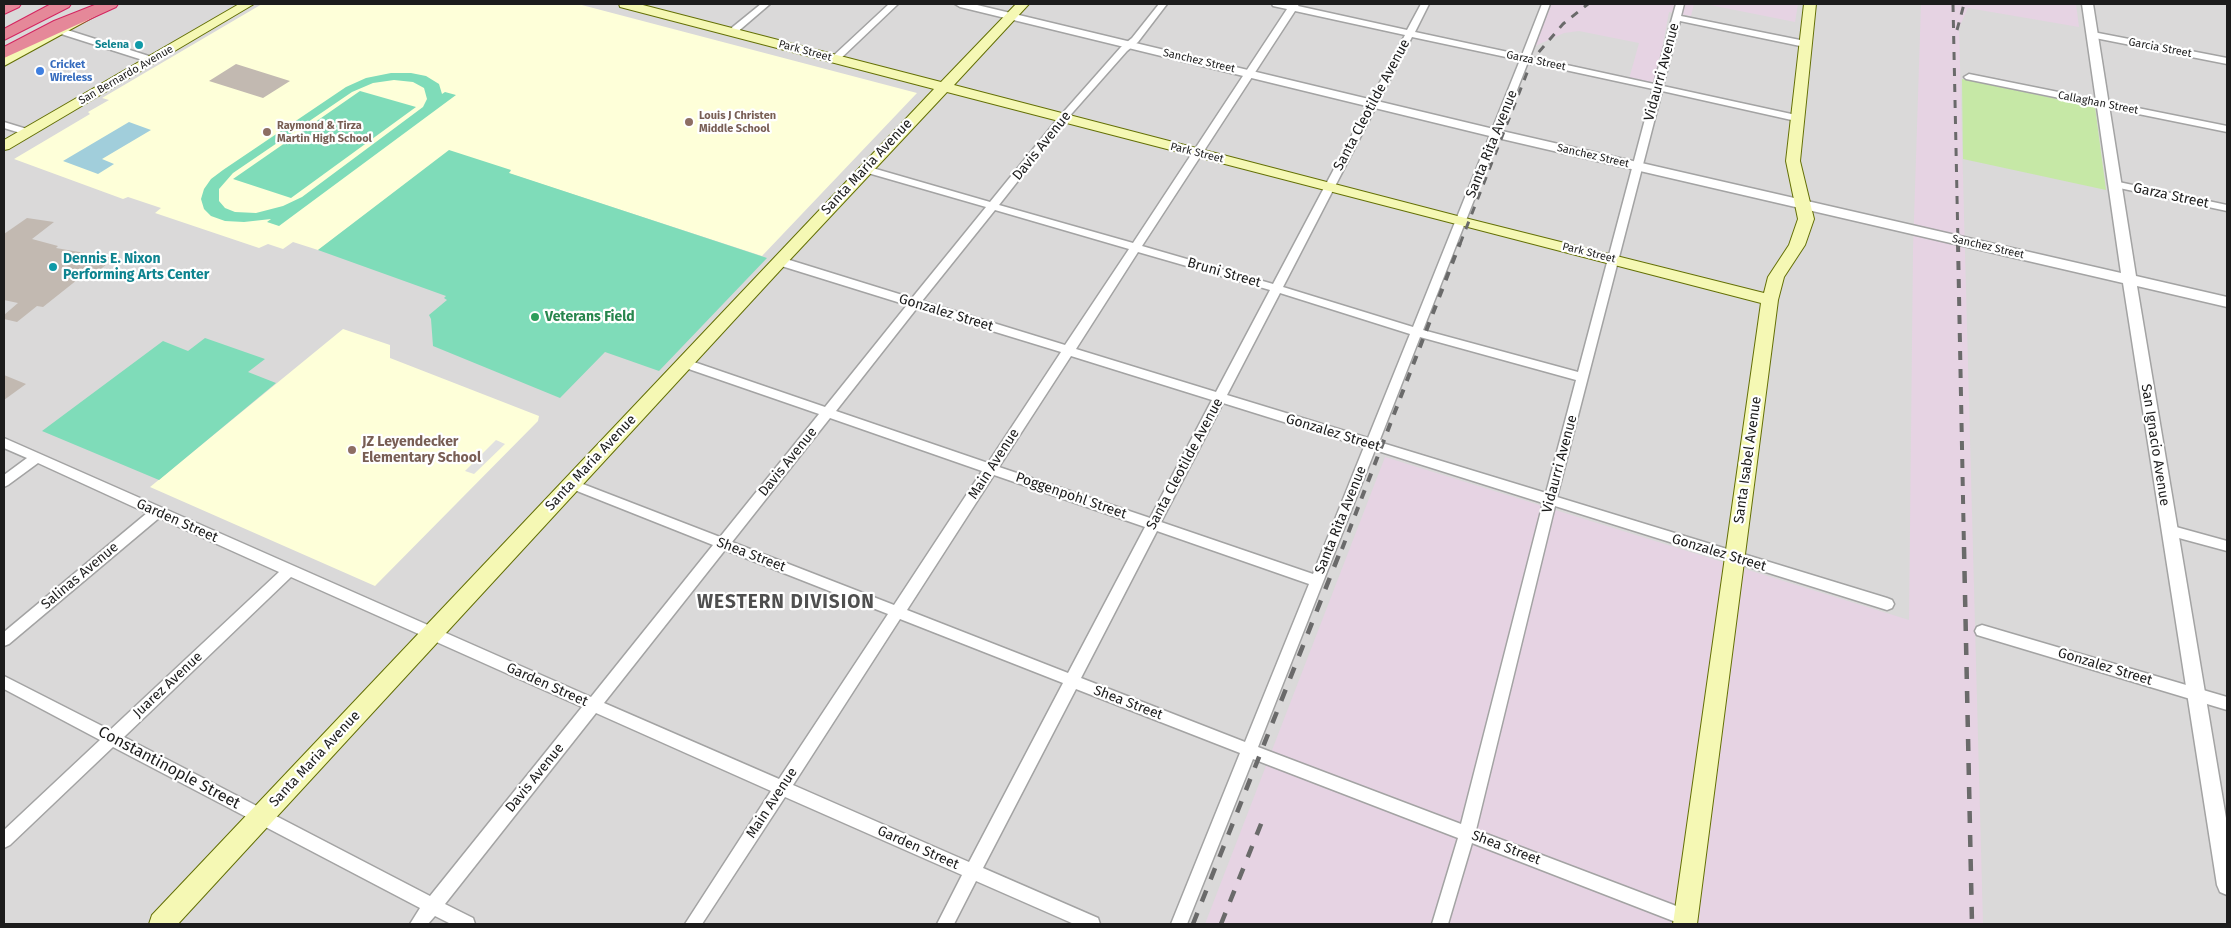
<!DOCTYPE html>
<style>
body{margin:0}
#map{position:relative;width:2231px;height:928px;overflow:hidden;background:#ede9e1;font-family:"Fira Sans",sans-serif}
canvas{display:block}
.frame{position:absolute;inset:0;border:5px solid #1c1c1c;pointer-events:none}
</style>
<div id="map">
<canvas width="2231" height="928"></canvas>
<div class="frame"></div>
</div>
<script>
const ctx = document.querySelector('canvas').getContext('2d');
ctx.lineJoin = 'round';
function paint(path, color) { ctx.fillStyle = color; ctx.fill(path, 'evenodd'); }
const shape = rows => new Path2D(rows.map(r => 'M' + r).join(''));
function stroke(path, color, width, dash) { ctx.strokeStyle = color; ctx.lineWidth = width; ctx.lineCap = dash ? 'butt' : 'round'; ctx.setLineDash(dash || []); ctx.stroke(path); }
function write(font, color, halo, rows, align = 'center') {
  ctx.font = font + ' "Fira Sans",sans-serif'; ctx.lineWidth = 4.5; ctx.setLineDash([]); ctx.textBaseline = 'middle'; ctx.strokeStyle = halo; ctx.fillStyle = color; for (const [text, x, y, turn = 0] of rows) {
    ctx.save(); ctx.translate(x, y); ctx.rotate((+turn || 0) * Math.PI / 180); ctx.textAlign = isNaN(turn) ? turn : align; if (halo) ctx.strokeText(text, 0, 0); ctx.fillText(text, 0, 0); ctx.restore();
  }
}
paint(shape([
 [4,4,2227,4,2227,924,4,924]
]), '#dad9d9');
paint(shape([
 [1550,4,1694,4,1691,16,1669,12,1657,77,1652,84,1629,79,1639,43,1579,31,1564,33,1533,47],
 [1705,4,1798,4,1795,22],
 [1921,4,2076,4,2079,27,1968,8,1959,28,1983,924,1205,924,1385,457,1909,620,1913,250]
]), '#e6d3e3');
paint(shape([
 [262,4,578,4,917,93,762,256,508,173,511,171,449,151,318,250,293,242,283,249,268,244,259,248,155,213,161,208,128,197,123,199,14,159,90,114,88,112,109,100,102,98],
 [343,329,390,345,390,358,539,416,538,421,375,586,150,487]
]), '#feffd9');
paint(shape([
 [1962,79,2095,107,2106,190,1963,159]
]), '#c6e8a6');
paint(shape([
 [391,73,411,73,426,76,439,84,442,94,445,92,456,95,279,226,267,222,271,219,244,222,225,221,211,216,204,209,201,199,204,189,211,179,223,170,346,87,366,78],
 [394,80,413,82,424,88,427,99,423,107,302,197,283,206,256,213,235,212,225,208,219,201,219,189,233,173,352,92,373,83],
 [360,91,416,107,291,198,233,179],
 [449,150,511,170,509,173,767,258,659,371,605,352,560,398,433,346,431,319,429,315,447,300,444,298,446,296,318,250],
 [205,338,265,359,248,372,276,383,159,480,42,431,163,341,188,351]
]), '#7fdcb9');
paint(shape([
 [496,440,505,444,474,474,465,471]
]), '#e0e0e0');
paint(shape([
 [129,122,151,130,102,159,114,164,98,174,63,161]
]), '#a1cedb');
paint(shape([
 [236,64,290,81,263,98,209,81],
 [27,218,54,222,32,239,58,246,56,248,114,258,90,278,82,276,43,307,37,306,17,322,4,319,4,315,18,303,4,300,4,234],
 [4,375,26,384,4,400]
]), '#c2b9b1');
const minor = shape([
 [761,4,770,4,735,34,729,34,729,30,761,4],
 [889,4,898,4,838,61,832,61,832,57,889,4],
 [1159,4,1167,4,1138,42,1127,51,1066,120,999,205,1133,243,1287,9,1273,6,1272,4,1299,4,1298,6,1407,30,1421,4,1429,4,1415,32,1522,55,1542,4,1550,4,1530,57,1654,84,1676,4,1684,4,1681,16,1805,41,1809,44,1805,47,1680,21,1663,86,1796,115,1801,118,1796,121,1662,91,1557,497,1887,598,1892,600,1894,604,1892,608,1887,610,1555,506,1476,830,1692,912,1694,918,1692,924,1681,924,1472,843,1448,924,1432,924,1458,838,1253,759,1187,924,1171,924,1240,753,1076,689,983,868,1098,918,1100,924,1074,924,976,881,954,924,937,924,962,875,785,797,702,924,685,924,771,791,596,713,445,904,473,918,475,924,451,924,435,916,428,924,410,924,420,908,113,747,10,845,4,848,4,830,100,740,4,689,4,676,110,730,279,572,159,518,9,644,4,646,4,632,147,513,38,463,8,485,4,487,4,475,27,458,4,448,4,438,591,697,713,545,567,487,565,484,567,481,575,481,720,537,819,414,680,366,678,363,680,360,688,360,825,407,907,305,775,264,774,261,775,258,783,258,912,298,986,207,861,171,861,167,869,167,990,202,1060,116,1121,47,1132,38,1159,4],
 [1295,11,1405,35,1273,284,1142,246,1295,11],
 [1412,37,1520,60,1413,327,1283,287,1412,37],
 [1528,62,1653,89,1578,372,1423,330,1528,62],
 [995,210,1129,249,1065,345,922,301,995,210],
 [1138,252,1270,290,1216,392,1076,349,1138,252],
 [1280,293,1410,334,1368,438,1227,395,1280,293],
 [917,308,1061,352,988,463,836,411,917,308],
 [1420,337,1576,380,1546,493,1379,442,1420,337],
 [1071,356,1212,400,1150,518,999,467,1071,356],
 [1223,403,1364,447,1313,574,1161,522,1223,403],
 [830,418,982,471,894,605,732,542,830,418],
 [1375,450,1543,503,1461,824,1258,747,1375,450],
 [994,475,1145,527,1068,673,907,610,994,475],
 [1157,531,1309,584,1245,742,1081,678,1157,531],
 [725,550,888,614,779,779,604,703,725,550],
 [291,577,582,707,430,896,124,737,291,577],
 [900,619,1063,683,969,862,793,785,900,619],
 [61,28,155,58,157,60,149,62,58,33,57,31,61,28],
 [2093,32,2227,58,2227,64,2090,37,2089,35,2093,32],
 [1969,74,2227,126,2227,132,1966,79,1964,77,1969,74],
 [4,122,30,130,32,132,27,135,4,128,4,122],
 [2114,181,2227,205,2227,211,2110,186,2109,184,2114,181],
 [2169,525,2227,541,2227,551,2164,534,2162,530,2164,526,2169,525],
 [1982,625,2227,697,2227,710,1977,635,1975,631,1977,627,1982,625]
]);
const tertiary = shape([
 [955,4,973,4,1502,131,2121,273,2082,4,2093,4,2136,276,2227,297,2227,307,2137,286,2227,824,2227,895,2220,892,2217,885,2123,283,1502,139,960,7,955,4]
]);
const secondary = shape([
 [102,4,117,4,4,66,4,57,102,4],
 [239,4,254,4,9,149,4,150,4,140,239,4],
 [619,4,639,4,941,82,1016,4,1029,4,954,85,1469,219,1764,293,1768,277,1789,245,1798,219,1786,161,1804,4,1816,4,1800,161,1814,219,1805,245,1784,277,1778,300,1697,924,1673,924,1761,303,947,92,785,265,178,924,149,924,152,915,934,89,620,7,619,4]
]);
const motorway = shape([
 [4,4,21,4,19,7,4,14,4,4],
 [51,4,71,4,69,7,4,40,4,29,51,4],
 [97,4,118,4,116,7,4,58,4,47,54,21,97,4]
]);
stroke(minor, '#a3a3a3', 3);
stroke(tertiary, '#a3a3a3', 3);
stroke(secondary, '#647006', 2);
stroke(motorway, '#d42560', 2);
paint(minor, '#fff');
paint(tertiary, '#fff');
paint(secondary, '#f5f8b4');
paint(motorway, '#e58899');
stroke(shape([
 [1953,4,1958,244],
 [1957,30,1964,4],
 [1460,244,1532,60,1563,24,1588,4]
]), '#6a6a6a', 3, [8, 8]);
stroke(shape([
 [1958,243,1964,549],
 [1342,549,1460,243]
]), '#6a6a6a', 4, [9, 9]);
stroke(shape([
 [1964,547,1972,924],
 [1193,924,1342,547],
 [1221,924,1265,814]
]), '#6a6a6a', 4.5, [12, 12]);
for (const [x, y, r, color] of [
 [139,45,5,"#0f9aa8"],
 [40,71,5,"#3f7fe0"],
 [689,122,5,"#8d6e63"],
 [267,132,5,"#8d6e63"],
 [53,267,5,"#0f9aa8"],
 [535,317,5,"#2e9e5b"],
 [352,450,5,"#8d6e63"]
]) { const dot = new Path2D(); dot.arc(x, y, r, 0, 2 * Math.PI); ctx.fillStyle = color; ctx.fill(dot); stroke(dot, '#fff', 2); }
write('bold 11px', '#0d838f', '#fff', [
 ["Selena",129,45]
], 'right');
write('11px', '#1c1c1c', '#fff', [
 ["Garcia Street",2160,48,11],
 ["Park Street",805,51,15],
 ["Sanchez Street",1199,61,13],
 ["Garza Street",1536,61,12],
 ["San Bernardo Avenue",126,75,-30],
 ["Callaghan Street",2098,103,11],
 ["Park Street",1197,153,14],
 ["Sanchez Street",1593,156,13],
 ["Sanchez Street",1988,247,13],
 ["Park Street",1589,253,14]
]);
write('bold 11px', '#366cbe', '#fff', [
 ["Cricket",50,65],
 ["Wireless",50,78]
], 'left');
write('bold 11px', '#785e54', '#fff', [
 ["Louis J Christen",699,116],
 ["Middle School",699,129],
 ["Raymond & Tirza",277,126],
 ["Martin High School",277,139]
], 'left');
write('14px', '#1c1c1c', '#fff', [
 ["Vidaurri Avenue",1662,72,-75],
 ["Santa Cleotilde Avenue",1372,105,-62],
 ["Santa Rita Avenue",1492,144,-68],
 ["Davis Avenue",1042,146,-51],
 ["Santa Maria Avenue",867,167,-47],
 ["Garza Street",2171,196,12],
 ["Bruni Street",1224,273,16],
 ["Gonzalez Street",946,313,17],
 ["Gonzalez Street",1333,433,17],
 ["San Ignacio Avenue",2155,445,81],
 ["Santa Isabel Avenue",1748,460,-82],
 ["Davis Avenue",788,462,-51],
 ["Santa Maria Avenue",591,463,-47],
 ["Main Avenue",994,464,-57],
 ["Santa Cleotilde Avenue",1185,464,-62],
 ["Vidaurri Avenue",1560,464,-75],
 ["Poggenpohl Street",1071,496,19],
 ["Santa Rita Avenue",1341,520,-68],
 ["Garden Street",177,521,24],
 ["Gonzalez Street",1719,553,17],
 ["Shea Street",751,555,21],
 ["Salinas Avenue",80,576,-40],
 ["Gonzalez Street",2105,667,17],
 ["Juarez Avenue",168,685,-43],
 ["Garden Street",547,685,24],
 ["Shea Street",1128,703,21],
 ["Santa Maria Avenue",315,759,-47],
 ["Davis Avenue",535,778,-51],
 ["Main Avenue",772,803,-57],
 ["Garden Street",918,848,24],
 ["Shea Street",1506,848,21]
]);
write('bold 14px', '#0d838f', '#fff', [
 ["Dennis E. Nixon",63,259],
 ["Performing Arts Center",63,275]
], 'left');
write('bold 14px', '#27864d', '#fff', [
 ["Veterans Field",545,317]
], 'left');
write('bold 14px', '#785e54', '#fff', [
 ["JZ Leyendecker",362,442],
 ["Elementary School",362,458]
], 'left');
write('16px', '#1c1c1c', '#fff', [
 ["Constantinople Street",169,768,28]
]);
ctx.letterSpacing = '1px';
write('bold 19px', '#4f4f4f', '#fff', [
 ["WESTERN DIVISION",786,603]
]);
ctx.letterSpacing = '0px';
</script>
